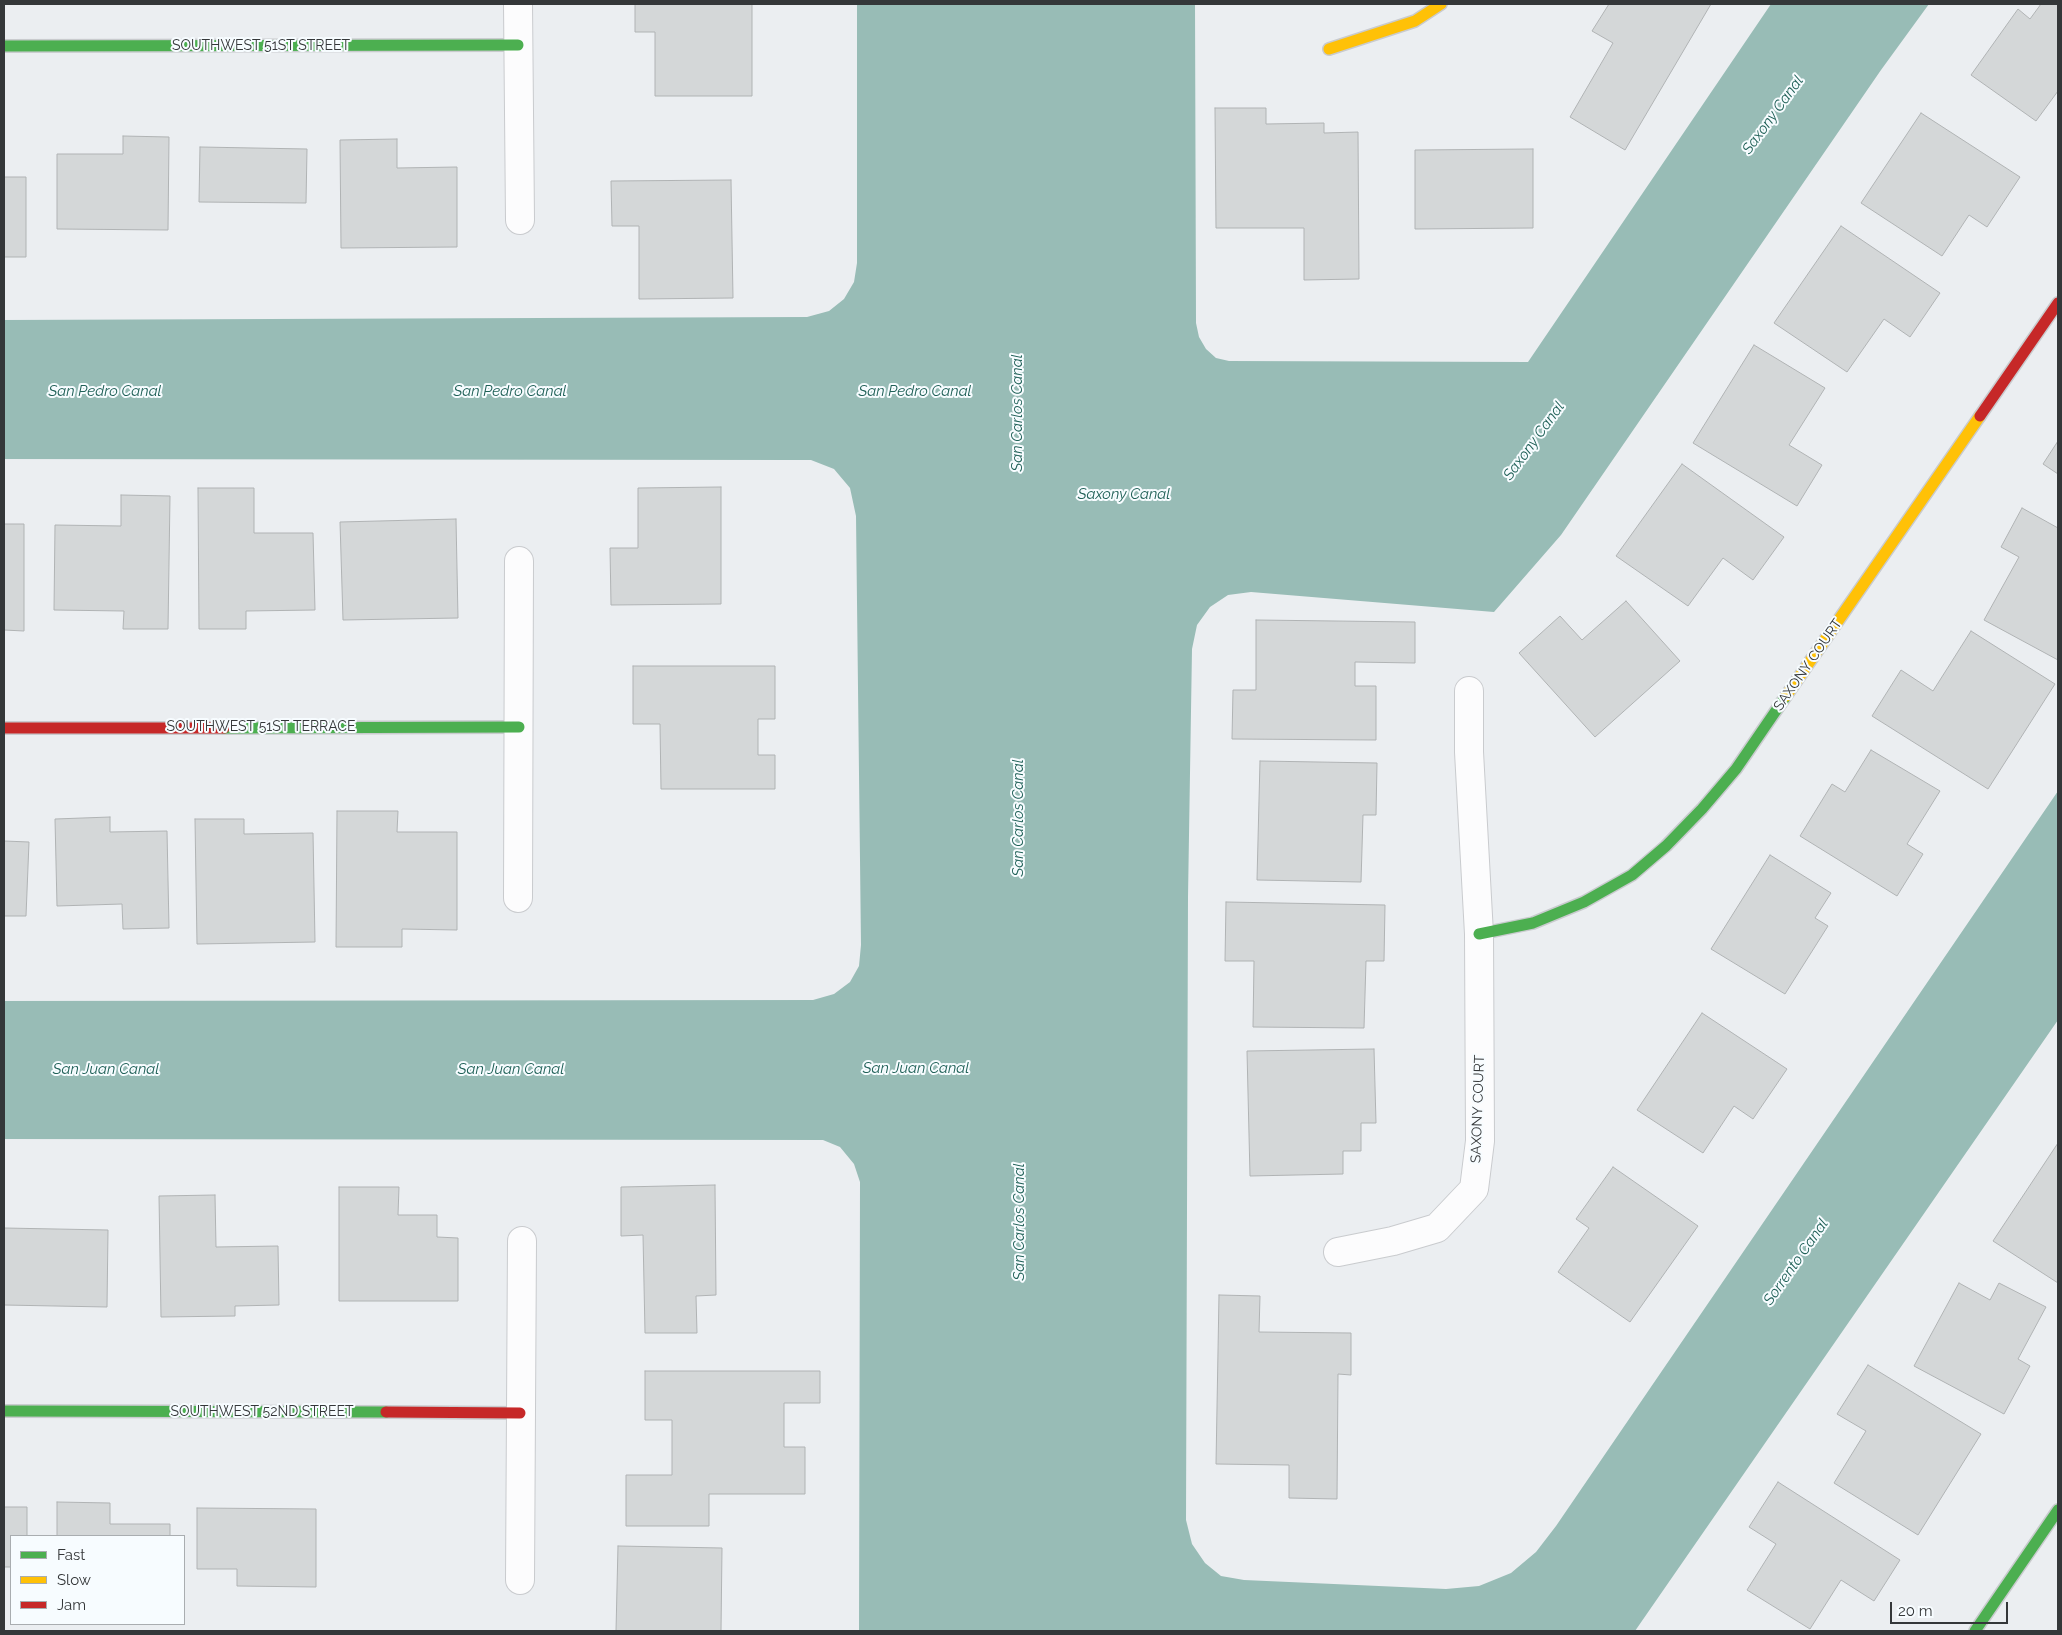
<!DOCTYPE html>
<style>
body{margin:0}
#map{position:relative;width:2062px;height:1635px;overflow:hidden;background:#ebeef1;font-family:Raleway,sans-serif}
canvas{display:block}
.frame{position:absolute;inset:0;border:5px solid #343739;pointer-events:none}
.legend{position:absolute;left:10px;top:1535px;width:175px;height:90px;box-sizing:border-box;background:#f7fcff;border:1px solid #a9adb0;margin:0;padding:6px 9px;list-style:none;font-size:15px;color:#343739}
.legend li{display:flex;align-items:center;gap:10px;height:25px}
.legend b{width:25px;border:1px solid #a9adb0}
.scale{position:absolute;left:1890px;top:1602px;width:118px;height:22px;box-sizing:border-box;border:2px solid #343739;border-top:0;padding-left:6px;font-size:15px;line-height:18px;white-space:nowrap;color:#343739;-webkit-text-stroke:4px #f7fcff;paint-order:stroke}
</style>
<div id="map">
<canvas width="2062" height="1635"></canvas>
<div class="frame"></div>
<ul class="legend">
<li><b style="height:6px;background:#4caf50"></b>Fast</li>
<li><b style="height:6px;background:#ffc107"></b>Slow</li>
<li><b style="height:6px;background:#c62828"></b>Jam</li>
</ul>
<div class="scale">20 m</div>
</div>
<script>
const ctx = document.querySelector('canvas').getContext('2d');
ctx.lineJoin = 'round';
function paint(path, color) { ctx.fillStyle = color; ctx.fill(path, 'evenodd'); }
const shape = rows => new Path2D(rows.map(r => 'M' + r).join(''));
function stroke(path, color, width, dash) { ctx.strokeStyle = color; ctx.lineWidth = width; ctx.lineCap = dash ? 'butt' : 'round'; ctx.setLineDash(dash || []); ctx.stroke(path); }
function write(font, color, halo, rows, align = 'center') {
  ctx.font = font + ' Raleway,sans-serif'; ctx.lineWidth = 4; ctx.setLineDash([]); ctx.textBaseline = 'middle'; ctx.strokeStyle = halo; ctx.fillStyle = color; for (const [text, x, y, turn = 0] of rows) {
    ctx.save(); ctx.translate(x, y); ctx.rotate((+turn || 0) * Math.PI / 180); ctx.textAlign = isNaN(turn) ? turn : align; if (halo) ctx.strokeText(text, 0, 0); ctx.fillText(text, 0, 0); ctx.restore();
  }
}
paint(shape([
 [857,4,1195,4,1196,323,1199,337,1206,349,1216,358,1229,361,1528,362,1771,4,1929,4,1881,70,1561,535,1494,612,1251,592,1228,595,1210,607,1197,625,1192,649,1188,897,1186,1520,1192,1544,1205,1563,1221,1576,1244,1580,1446,1589,1479,1586,1511,1573,1536,1552,1556,1526,2058,791,2058,1020,1635,1631,859,1631,860,1182,854,1164,840,1147,823,1140,4,1139,4,1001,813,1000,834,994,850,982,859,966,861,945,856,516,850,488,834,469,811,460,786,460,4,459,4,320,807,317,829,311,844,299,854,282,857,263]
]), '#98bcb6');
const building = shape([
 [635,4,752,4,752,96,655,96,655,32,635,32,635,4],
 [1609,4,1711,4,1625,150,1570,117,1613,43,1592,31,1609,4],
 [2041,4,2058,4,2058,91,2036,121,1971,75,2018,9,2030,19,2041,4],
 [1215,108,1266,108,1266,124,1324,123,1324,133,1358,132,1359,279,1304,280,1304,228,1216,228,1215,108],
 [1921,113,2020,177,1987,227,1969,215,1942,256,1861,203,1921,113],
 [123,136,169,137,168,230,57,229,57,154,123,154,123,136],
 [397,139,397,168,457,167,457,247,341,248,340,140,397,139],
 [200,147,307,149,306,203,199,202,200,147],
 [1533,149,1533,228,1415,229,1415,150,1533,149],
 [4,177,26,177,26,257,4,257,4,177],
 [731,180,733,298,639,299,639,226,612,226,611,181,731,180],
 [1841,226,1940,293,1910,337,1884,319,1847,372,1774,323,1841,226],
 [1754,345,1825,388,1789,445,1822,465,1797,506,1693,443,1754,345],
 [2058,441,2058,474,2043,464,2058,441],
 [1682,464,1784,537,1753,580,1723,558,1688,606,1616,556,1682,464],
 [721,487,721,604,611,605,610,548,638,548,638,488,721,487],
 [198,488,254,488,254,533,313,533,315,610,246,611,246,629,199,629,198,488],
 [121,495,170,496,168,629,123,629,124,611,54,610,55,525,121,526,121,495],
 [2022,508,2058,528,2058,660,1984,620,2019,557,2001,547,2022,508],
 [456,519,458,618,343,620,340,522,456,519],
 [4,524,24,524,24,631,4,630,4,524],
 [1626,601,1680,661,1595,737,1519,653,1560,616,1582,640,1626,601],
 [1256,620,1415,622,1415,663,1355,662,1355,686,1376,686,1376,740,1232,739,1233,690,1256,690,1256,620],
 [1971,631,2055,684,1988,789,1872,716,1901,670,1933,691,1971,631],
 [633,666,775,666,775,719,758,719,758,755,775,755,775,789,661,789,660,724,633,724,633,666],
 [1871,750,1940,791,1907,844,1923,854,1897,896,1800,836,1832,784,1845,792,1871,750],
 [1260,761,1377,763,1376,815,1363,815,1361,882,1257,880,1260,761],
 [337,811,398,811,397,832,457,832,457,930,402,929,402,947,336,947,337,811],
 [110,817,110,832,167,831,169,928,123,929,122,904,57,906,55,819,110,817],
 [195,819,244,819,244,834,313,833,315,942,197,944,195,819],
 [4,841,29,842,26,916,4,916,4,841],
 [1770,855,1831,893,1815,918,1828,926,1785,994,1711,949,1770,855],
 [1226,902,1385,905,1384,961,1366,961,1364,1028,1253,1027,1254,961,1225,961,1226,902],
 [1702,1013,1787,1069,1753,1119,1734,1106,1703,1153,1637,1110,1702,1013],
 [1374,1049,1376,1123,1361,1123,1361,1151,1343,1151,1343,1174,1250,1176,1247,1051,1374,1049],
 [2058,1143,2058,1283,1993,1241,2058,1143],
 [1613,1167,1698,1226,1630,1322,1558,1272,1589,1228,1576,1219,1613,1167],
 [715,1185,716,1295,696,1296,697,1333,645,1333,643,1235,621,1236,621,1187,715,1185],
 [339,1187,399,1187,398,1215,437,1215,437,1237,458,1238,458,1301,339,1301,339,1187],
 [215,1195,216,1247,278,1246,279,1305,235,1306,235,1316,161,1317,159,1196,215,1195],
 [4,1228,108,1230,107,1307,4,1305,4,1228],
 [1959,1283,1990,1300,1999,1283,2046,1307,2018,1359,2030,1366,2004,1414,1914,1366,1959,1283],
 [1219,1295,1260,1296,1259,1332,1351,1333,1351,1375,1338,1374,1337,1499,1289,1498,1289,1465,1216,1464,1219,1295],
 [1868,1365,1981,1434,1918,1535,1834,1483,1866,1431,1837,1414,1868,1365],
 [645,1371,820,1371,820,1403,784,1403,784,1447,805,1447,805,1494,709,1494,709,1526,626,1526,626,1475,672,1475,672,1420,645,1420,645,1371],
 [1778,1482,1900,1560,1874,1601,1841,1580,1810,1629,1747,1590,1776,1544,1749,1527,1778,1482],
 [57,1502,110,1503,110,1524,170,1524,170,1536,57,1536,57,1502],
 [4,1507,27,1507,27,1536,11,1536,11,1567,4,1567,4,1507],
 [197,1508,316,1509,316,1587,237,1586,237,1569,197,1569,197,1508],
 [618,1546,722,1548,721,1631,616,1631,618,1546]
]);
paint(building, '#d4d7d8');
stroke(building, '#b0b3b4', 1);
const street = shape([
 [518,4,520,220],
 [518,898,519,561],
 [1338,1252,1393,1241,1437,1228,1474,1189,1480,1141,1479,934,1469,752,1469,691],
 [520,1580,522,1241]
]);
const fast = shape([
 [4,46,518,45],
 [224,728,519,727],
 [1479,934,1533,923,1584,902,1632,875,1666,846,1702,809,1736,769,1786,696],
 [4,1411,386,1412],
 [1975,1631,2058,1510]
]);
const slow = shape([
 [1329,49,1415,21,1441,4],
 [1786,696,1980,416]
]);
const jam = shape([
 [1980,416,2058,303],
 [4,728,224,728],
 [386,1412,520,1413]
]);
stroke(street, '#c9cbce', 30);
stroke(fast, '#c9cbce', 14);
stroke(slow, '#c9cbce', 14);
stroke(jam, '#c9cbce', 14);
stroke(street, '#fcfcfd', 28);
stroke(fast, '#4caf50', 11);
stroke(slow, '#ffc107', 11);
stroke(jam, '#c62828', 11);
write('14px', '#343739', '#f7fcff', [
 ["SOUTHWEST 51ST STREET",261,46],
 ["SAXONY COURT",1808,665,-55],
 ["SOUTHWEST 51ST TERRACE",261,727],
 ["SAXONY COURT",1478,1109,-88],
 ["SOUTHWEST 52ND STREET",262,1412]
]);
write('italic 15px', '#1f6057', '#f7fcff', [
 ["Saxony Canal",1773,115,-54],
 ["San Pedro Canal",105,391],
 ["San Pedro Canal",510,391],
 ["San Pedro Canal",915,391],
 ["San Carlos Canal",1017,413,-90],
 ["Saxony Canal",1534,441,-54],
 ["Saxony Canal",1124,494],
 ["San Carlos Canal",1018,818,-90],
 ["San Juan Canal",916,1068],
 ["San Juan Canal",106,1069],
 ["San Juan Canal",511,1069],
 ["San Carlos Canal",1019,1222,-90],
 ["Sorrento Canal",1796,1262,-55]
]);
</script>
